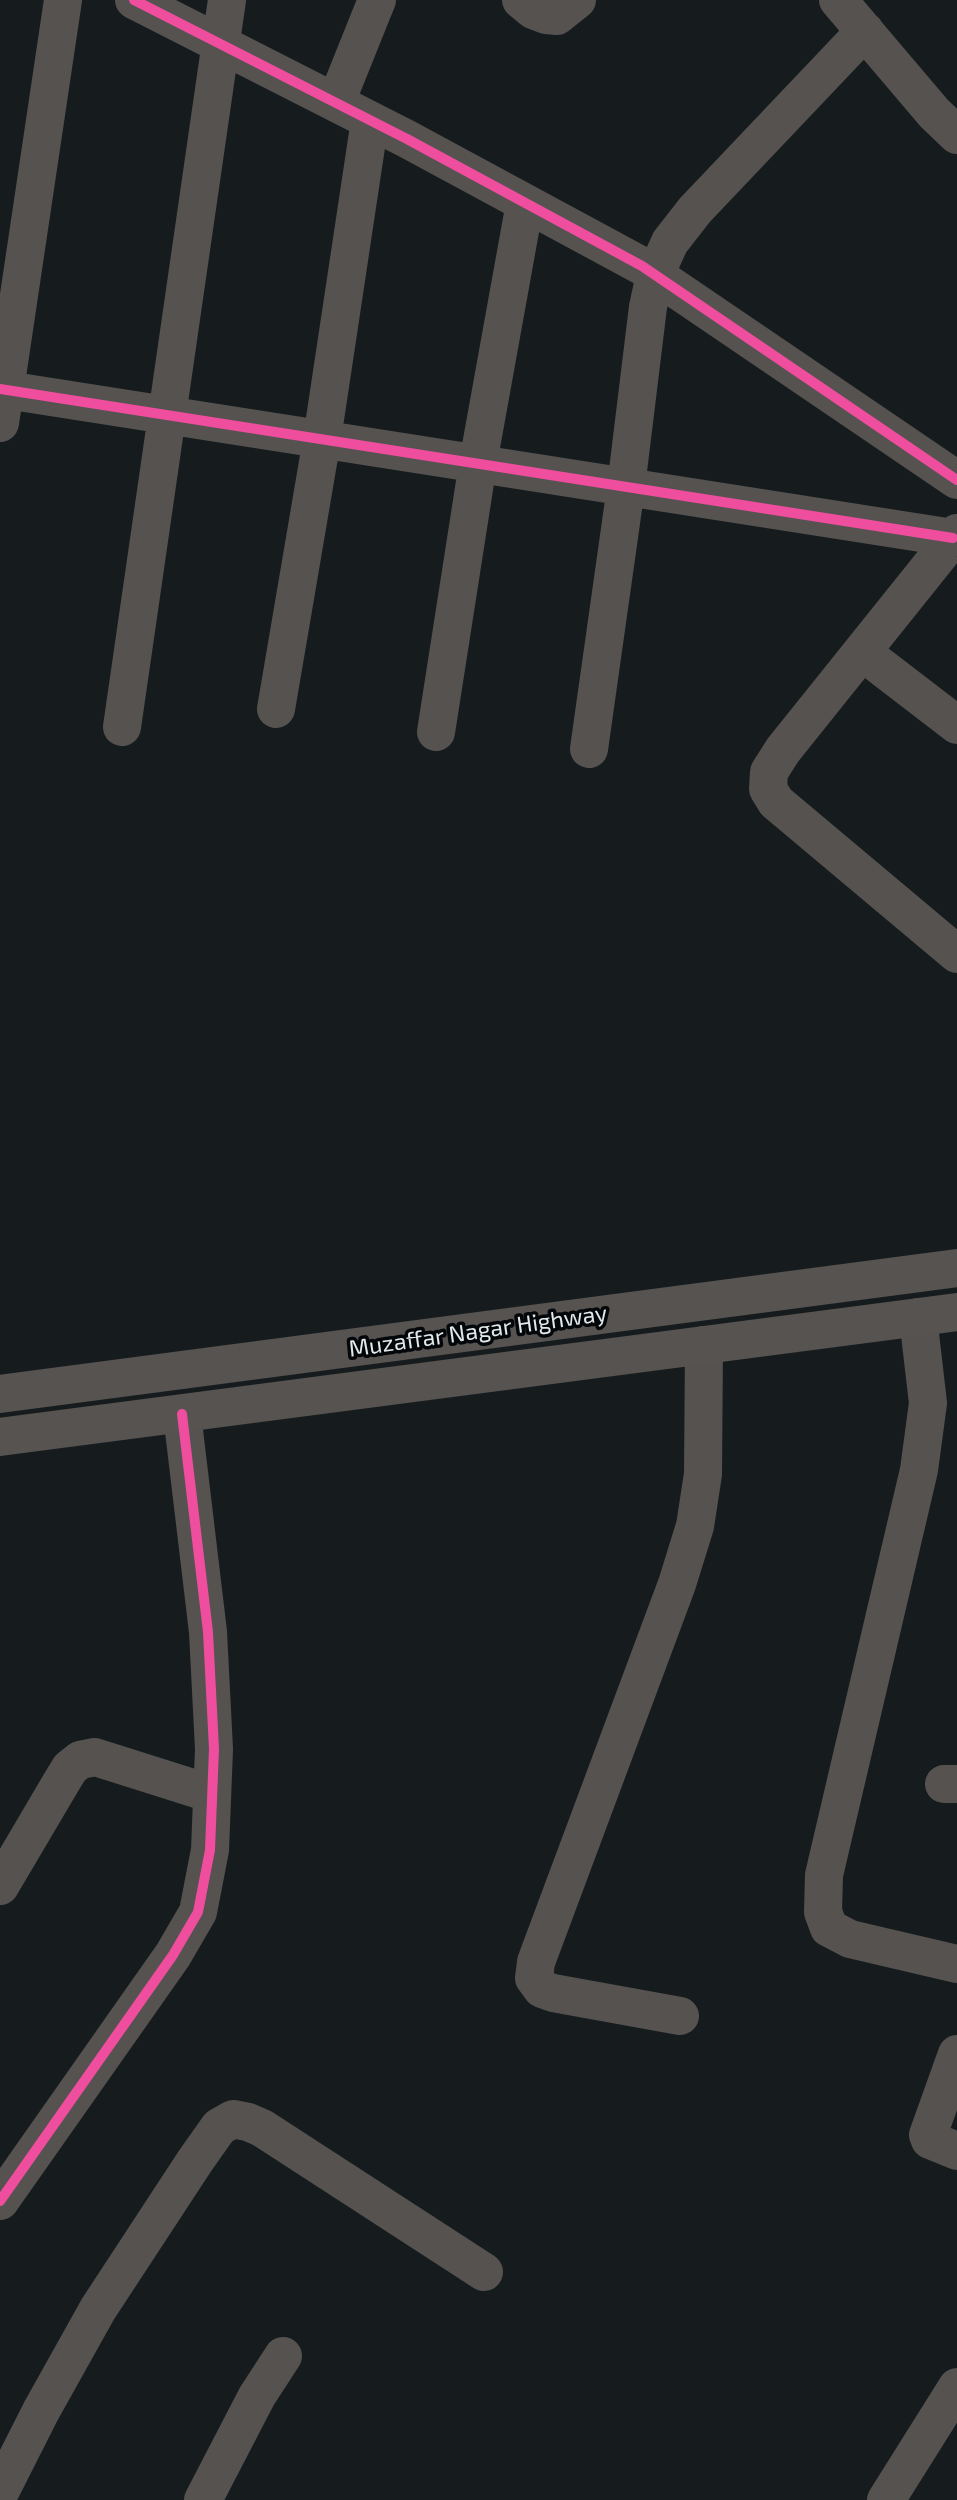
<!DOCTYPE html>
<style>
body{margin:0}
canvas{display:block;background:#161c1e}
</style>
<canvas width="957" height="2500"></canvas>
<script>
const ctx = document.querySelector('canvas').getContext('2d');
ctx.lineJoin = 'round';
const shape = rows => new Path2D(rows.map(r => 'M' + r).join(''));
function stroke(path, color, width, dash) { ctx.strokeStyle = color; ctx.lineWidth = width; ctx.lineCap = dash ? 'butt' : 'round'; ctx.setLineDash(dash || []); ctx.stroke(path); }
function write(font, color, halo, rows, align = 'center') {
  ctx.font = font + ' "Exo 2",sans-serif'; ctx.lineWidth = 7; ctx.setLineDash([]); ctx.textBaseline = 'middle'; ctx.strokeStyle = halo; ctx.fillStyle = color; for (const [text, x, y, turn = 0] of rows) {
    ctx.save(); ctx.translate(x, y); ctx.rotate((+turn || 0) * Math.PI / 180); ctx.textAlign = isNaN(turn) ? turn : align; if (halo) ctx.strokeText(text, 0, 0); ctx.fillText(text, 0, 0); ctx.restore();
  }
}
stroke(shape([
 [134,0,407,139,642,266,957,480],
 [521,0,533,10,546,15,557,16,577,0],
 [838,0,934,113,957,135],
 [336,102,377,0],
 [0,389,953,538],
 [0,423,63,0],
 [957,533,783,750,769,772,768,789,776,802,957,954],
 [862,652,957,725],
 [276,709,322,439,370,120],
 [122,727,227,0],
 [436,732,478,463,525,203],
 [589,749,626,487,648,307,655,275,670,242,695,210,865,31],
 [918,1317,928,1403,919,1470,824,1875,823,1912,829,1928,850,1939,957,1964],
 [944,1784,957,1784],
 [0,1886,62,1781,70,1768,80,1760,95,1757,212,1794],
 [680,2016,553,1993,542,1989,534,1978,536,1962,677,1584,695,1526,703,1474,704,1345],
 [957,2054,928,2135,930,2140,957,2151],
 [0,2201,173,1955,198,1912,210,1850,214,1749,208,1632,182,1414],
 [0,2492,41,2411,98,2309,195,2161,219,2127,233,2119,248,2122,262,2128,484,2272],
 [203,2500,257,2396,283,2356],
 [886,2500,957,2387]
]), '#555250', 38);
stroke(shape([
 [0,1394,957,1268],
 [0,1437,957,1312]
]), '#575351', 38);
stroke(shape([
 [134,0,407,139,642,266,957,480],
 [0,389,953,538],
 [0,2201,173,1955,198,1912,210,1850,214,1749,208,1632,182,1414]
]), '#ef4d9e', 10);
write('23px', '#e1e9eb', '#040709', [
 ["Muzaffar Nagar Highway",478,1331,-8]
]);
</script>
